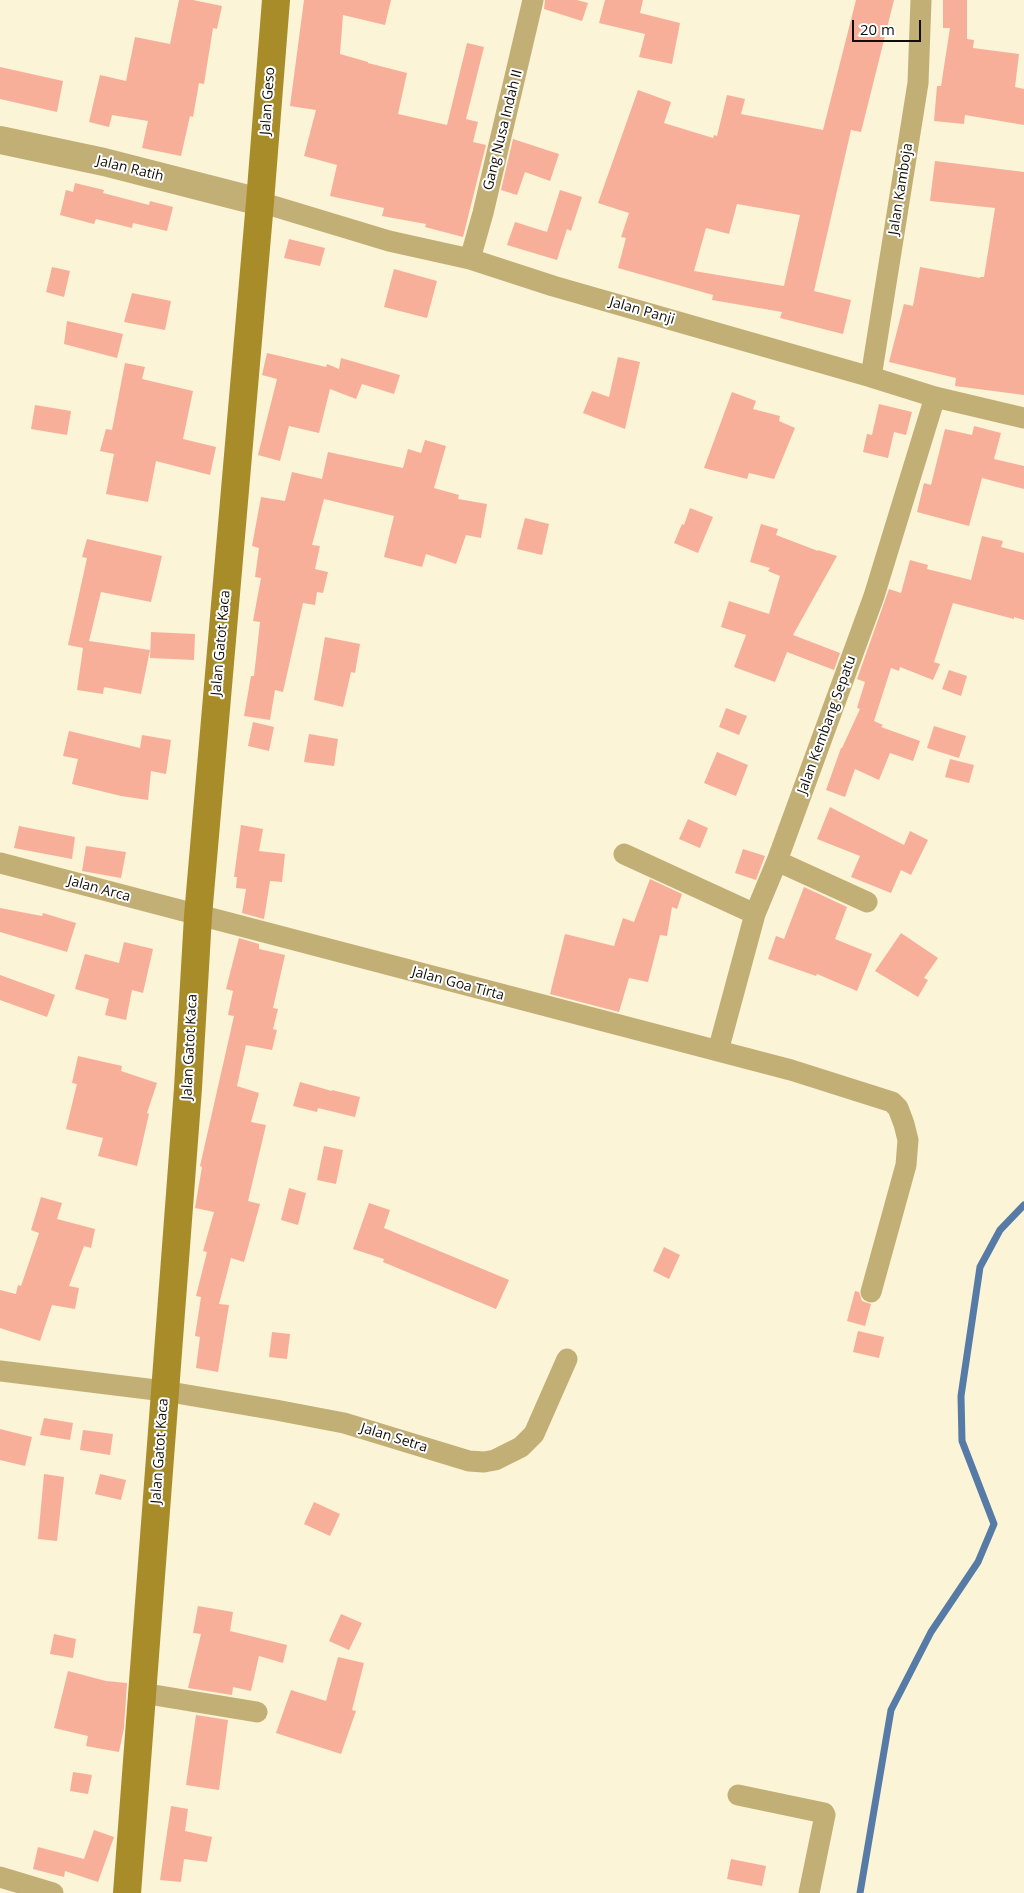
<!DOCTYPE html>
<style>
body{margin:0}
#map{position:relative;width:1024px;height:1893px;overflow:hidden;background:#fcf4d6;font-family:"Open Sans",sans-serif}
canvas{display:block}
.scale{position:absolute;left:852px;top:20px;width:69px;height:22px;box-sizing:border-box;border:2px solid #110f05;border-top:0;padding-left:6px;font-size:15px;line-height:18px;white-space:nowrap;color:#110f05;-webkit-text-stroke:4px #fff;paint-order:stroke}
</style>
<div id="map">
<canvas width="1024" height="1893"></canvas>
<div class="scale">20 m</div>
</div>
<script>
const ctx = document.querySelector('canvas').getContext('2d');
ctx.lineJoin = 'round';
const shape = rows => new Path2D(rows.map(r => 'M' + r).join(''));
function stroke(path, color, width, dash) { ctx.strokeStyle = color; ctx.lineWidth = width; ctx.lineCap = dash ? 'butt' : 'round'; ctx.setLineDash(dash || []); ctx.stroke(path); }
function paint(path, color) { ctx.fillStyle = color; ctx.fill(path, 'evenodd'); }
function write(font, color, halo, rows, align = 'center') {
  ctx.font = font + ' "Open Sans",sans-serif'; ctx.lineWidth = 4; ctx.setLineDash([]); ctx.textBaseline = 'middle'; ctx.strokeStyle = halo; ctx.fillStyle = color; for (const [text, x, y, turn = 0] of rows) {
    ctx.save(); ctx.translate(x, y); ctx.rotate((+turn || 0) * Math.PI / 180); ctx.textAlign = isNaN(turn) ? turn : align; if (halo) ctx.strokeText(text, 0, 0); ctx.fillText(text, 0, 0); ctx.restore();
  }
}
stroke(shape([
 [860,1893,891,1710,931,1632,978,1562,994,1524,962,1441,961,1396,980,1267,1000,1230,1024,1205]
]), '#567ba7', 7);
paint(shape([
 [179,0,193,0,222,6,217,29,213,28,204,84,199,83,193,117,190,116,181,156,142,148,148,121,112,115,109,127,89,122,100,75,126,81,135,37,170,44],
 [304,0,391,0,385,25,343,15,340,54,368,62,368,63,407,73,398,114,447,125,467,43,484,47,466,119,478,122,473,142,486,145,463,237,425,227,426,224,382,216,384,208,330,196,337,165,304,156,316,110,290,106],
 [545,0,577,0,588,3,582,21,544,9],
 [605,0,643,0,640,13,680,23,672,64,639,57,645,34,599,23],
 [856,0,894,0,861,132,851,130,814,291,851,300,843,334,780,318,782,312,712,300,713,295,618,268,626,238,621,237,629,213,598,203,638,90,671,102,664,123,713,138,714,135,717,136,727,95,745,99,741,114,823,130],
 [737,204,800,215,784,286,694,271,706,228,729,234],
 [943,0,967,0,967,39,974,40,973,48,1019,54,1015,87,1024,89,1024,125,965,115,964,124,934,121,937,86,941,86,950,28,943,28],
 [0,67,63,81,57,112,0,99],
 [513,139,559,154,550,181,525,172,517,195,501,190],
 [935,161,1024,172,1024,395,955,386,956,378,889,362,904,304,913,306,920,267,980,278,980,277,984,277,995,208,930,201],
 [75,183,104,190,103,193,149,205,150,201,173,207,167,231,133,223,132,228,96,219,94,224,60,215,66,190,73,192],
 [560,190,582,197,571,231,567,229,557,260,507,245,515,222,547,232],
 [289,239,325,248,320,266,284,258],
 [52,267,70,271,64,297,46,292],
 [394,269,437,281,427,318,384,307],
 [132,293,171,301,165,330,124,322],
 [67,321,123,334,117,358,64,344],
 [267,353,326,367,327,364,339,369,341,358,400,375,394,394,362,384,356,399,330,389,319,433,289,426,280,461,258,455,277,379,262,375],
 [618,357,640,362,625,429,583,413,592,391,609,397],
 [125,363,145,367,142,379,193,391,183,439,216,447,210,475,156,461,148,502,106,494,114,454,100,451,106,429,112,430],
 [732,392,756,401,753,409,780,416,779,421,795,428,774,479,749,473,747,479,704,468],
 [879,404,912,412,906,435,894,432,888,458,863,452,867,434,872,435],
 [35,405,71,411,67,435,31,429],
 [974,426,1001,433,994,459,1024,466,1024,489,982,478,969,526,917,512,924,483,931,485,945,429,972,435],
 [425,440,446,446,434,488,459,495,458,499,487,504,481,538,466,535,456,564,426,554,422,567,384,557,394,516,324,499,312,545,320,546,315,569,328,572,323,593,317,592,315,605,303,603,283,692,275,690,270,720,244,716,251,676,254,676,260,622,253,621,261,578,255,577,259,548,252,546,261,497,285,501,292,472,322,479,328,452,403,468,408,449,421,453],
 [690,508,713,517,698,553,674,543,682,524,684,525],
 [525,518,549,524,542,555,517,549],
 [761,524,778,529,776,535,818,551,818,550,837,556,793,635,840,653,834,670,787,652,775,682,734,667,746,635,721,627,729,601,769,614,780,576,768,571,770,568,750,562],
 [982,536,1003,541,1001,547,1024,553,1024,620,1014,617,1014,619,953,603,934,662,940,664,933,680,900,667,899,671,891,668,874,721,883,725,881,727,920,741,913,761,890,753,879,780,855,769,845,797,826,790,841,748,842,748,860,709,857,708,865,682,857,679,889,589,901,593,910,560,928,565,927,569,971,580],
 [87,539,162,556,151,602,101,592,89,641,150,650,141,694,104,687,103,694,77,690,83,648,68,645,87,558,82,557],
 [151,632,195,634,194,660,150,658],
 [325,637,360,644,355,673,351,672,343,707,314,700],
 [949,670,967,676,961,696,942,689],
 [726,708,747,716,739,735,719,727],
 [253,722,274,727,269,751,248,746],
 [934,726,966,736,959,758,927,748],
 [69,731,140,748,142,735,171,740,166,774,151,771,148,800,121,796,72,784,78,759,63,756],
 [309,734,338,739,334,766,304,762],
 [717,752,748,765,736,796,704,783],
 [950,759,974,765,969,783,945,777],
 [830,807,904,845,910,831,928,840,911,875,901,870,891,893,851,877,860,856,817,839],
 [688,819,708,828,700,848,679,839],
 [241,825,263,829,259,851,285,854,282,882,270,881,264,919,242,913,246,889,236,888,237,877,234,877],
 [19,826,75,837,72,859,14,848],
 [86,846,126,852,121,878,82,871],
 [743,849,765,856,756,880,735,873],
 [650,879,682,894,677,909,672,907,667,936,660,935,648,982,629,978,619,1012,550,994,565,934,614,946,623,918,634,922],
 [804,887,847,907,835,939,872,954,857,991,817,974,816,976,768,959,776,936,784,939],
 [0,908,42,916,43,913,76,923,67,952,0,932],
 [901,933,938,958,924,978,928,980,918,997,875,971],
 [239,938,259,944,259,949,285,955,273,1008,278,1009,273,1029,277,1030,272,1050,246,1045,237,1086,259,1093,251,1122,266,1125,248,1201,260,1204,244,1262,231,1258,219,1304,229,1305,218,1372,196,1368,200,1337,195,1336,201,1297,196,1296,207,1252,203,1251,214,1212,195,1208,202,1167,200,1166,234,1016,228,1015,233,991,226,989],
 [124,942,153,949,143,993,132,990,126,1020,105,1015,109,999,75,989,85,954,119,963],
 [0,975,55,995,47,1017,0,1000],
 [78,1056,122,1066,121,1071,157,1083,147,1113,149,1114,137,1166,98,1156,103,1138,66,1129,77,1084,72,1083],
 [300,1082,332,1091,332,1090,360,1097,355,1117,318,1108,317,1112,293,1106],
 [324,1146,343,1150,336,1184,317,1180],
 [289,1188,306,1193,298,1225,281,1220],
 [41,1197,62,1203,57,1219,95,1229,91,1248,84,1246,69,1286,79,1288,75,1309,52,1305,40,1341,0,1328,0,1290,16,1294,18,1285,21,1286,39,1233,31,1230],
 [369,1203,390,1210,384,1228,509,1280,496,1309,383,1262,384,1259,353,1249],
 [664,1247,680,1255,669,1279,653,1271],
 [855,1291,859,1292,862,1301,871,1304,865,1326,847,1321],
 [858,1331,884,1337,879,1358,853,1352],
 [272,1332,290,1334,287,1359,269,1357],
 [44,1418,73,1423,70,1440,40,1435],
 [0,1429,32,1437,25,1466,0,1460],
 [83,1430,113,1434,110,1455,80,1450],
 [44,1474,64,1477,57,1541,38,1539],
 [100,1474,126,1480,121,1500,95,1494],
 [314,1502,340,1514,330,1536,304,1524],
 [198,1606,233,1612,230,1631,287,1645,283,1663,259,1656,251,1691,233,1687,232,1695,188,1688,201,1634,193,1633],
 [341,1614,362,1623,349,1650,329,1641],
 [54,1634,76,1639,73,1658,50,1654],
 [338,1657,364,1663,352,1710,356,1711,341,1754,276,1733,291,1690,326,1701],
 [68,1671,106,1681,127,1683,124,1728,119,1752,86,1746,88,1736,54,1728],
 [196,1715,228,1720,219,1790,186,1785],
 [73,1772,92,1775,88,1794,70,1791],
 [171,1806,188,1809,185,1831,212,1837,207,1862,184,1859,181,1882,160,1880],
 [94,1830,114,1837,98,1882,65,1871,64,1877,33,1869,38,1847,84,1859],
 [731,1859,766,1866,762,1886,727,1879]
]), '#f7af9a');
stroke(shape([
 [260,202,389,241,470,259,553,286,871,377,935,397,1024,418],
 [470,259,483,213,533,0],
 [871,377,918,83,921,0],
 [624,854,755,914],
 [777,861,867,902],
 [0,863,791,1070,892,1102,898,1108,904,1124,908,1140,906,1165,871,1292],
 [718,1051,755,914,777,861,874,596,935,397],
 [0,1371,164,1391,276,1410,344,1423,469,1461,484,1462,495,1460,521,1447,534,1434,567,1359],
 [142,1693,257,1712],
 [738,1795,824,1813,825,1815,809,1893],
 [0,1877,53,1893]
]), '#c2af76', 21);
stroke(shape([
 [0,140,104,162,260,202]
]), '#c2af76', 28);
stroke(shape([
 [127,1893,188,1088,198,916,260,202,276,0]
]), '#a98c2a', 28);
write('14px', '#110f05', '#fff', [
 ["Jalan Geso",268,101,-86],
 ["Gang Nusa Indah II",503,130,-76],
 ["Jalan Ratih",130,169,14],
 ["Jalan Kamboja",901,189,-81],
 ["Jalan Panji",642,311,16],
 ["Jalan Gatot Kaca",221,643,-85],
 ["Jalan Kembang Sepatu",827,725,-70],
 ["Jalan Arca",99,889,15],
 ["Jalan Goa Tirta",458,984,15],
 ["Jalan Gatot Kaca",190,1047,-87],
 ["Jalan Setra",394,1438,17],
 ["Jalan Gatot Kaca",160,1451,-86]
]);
</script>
